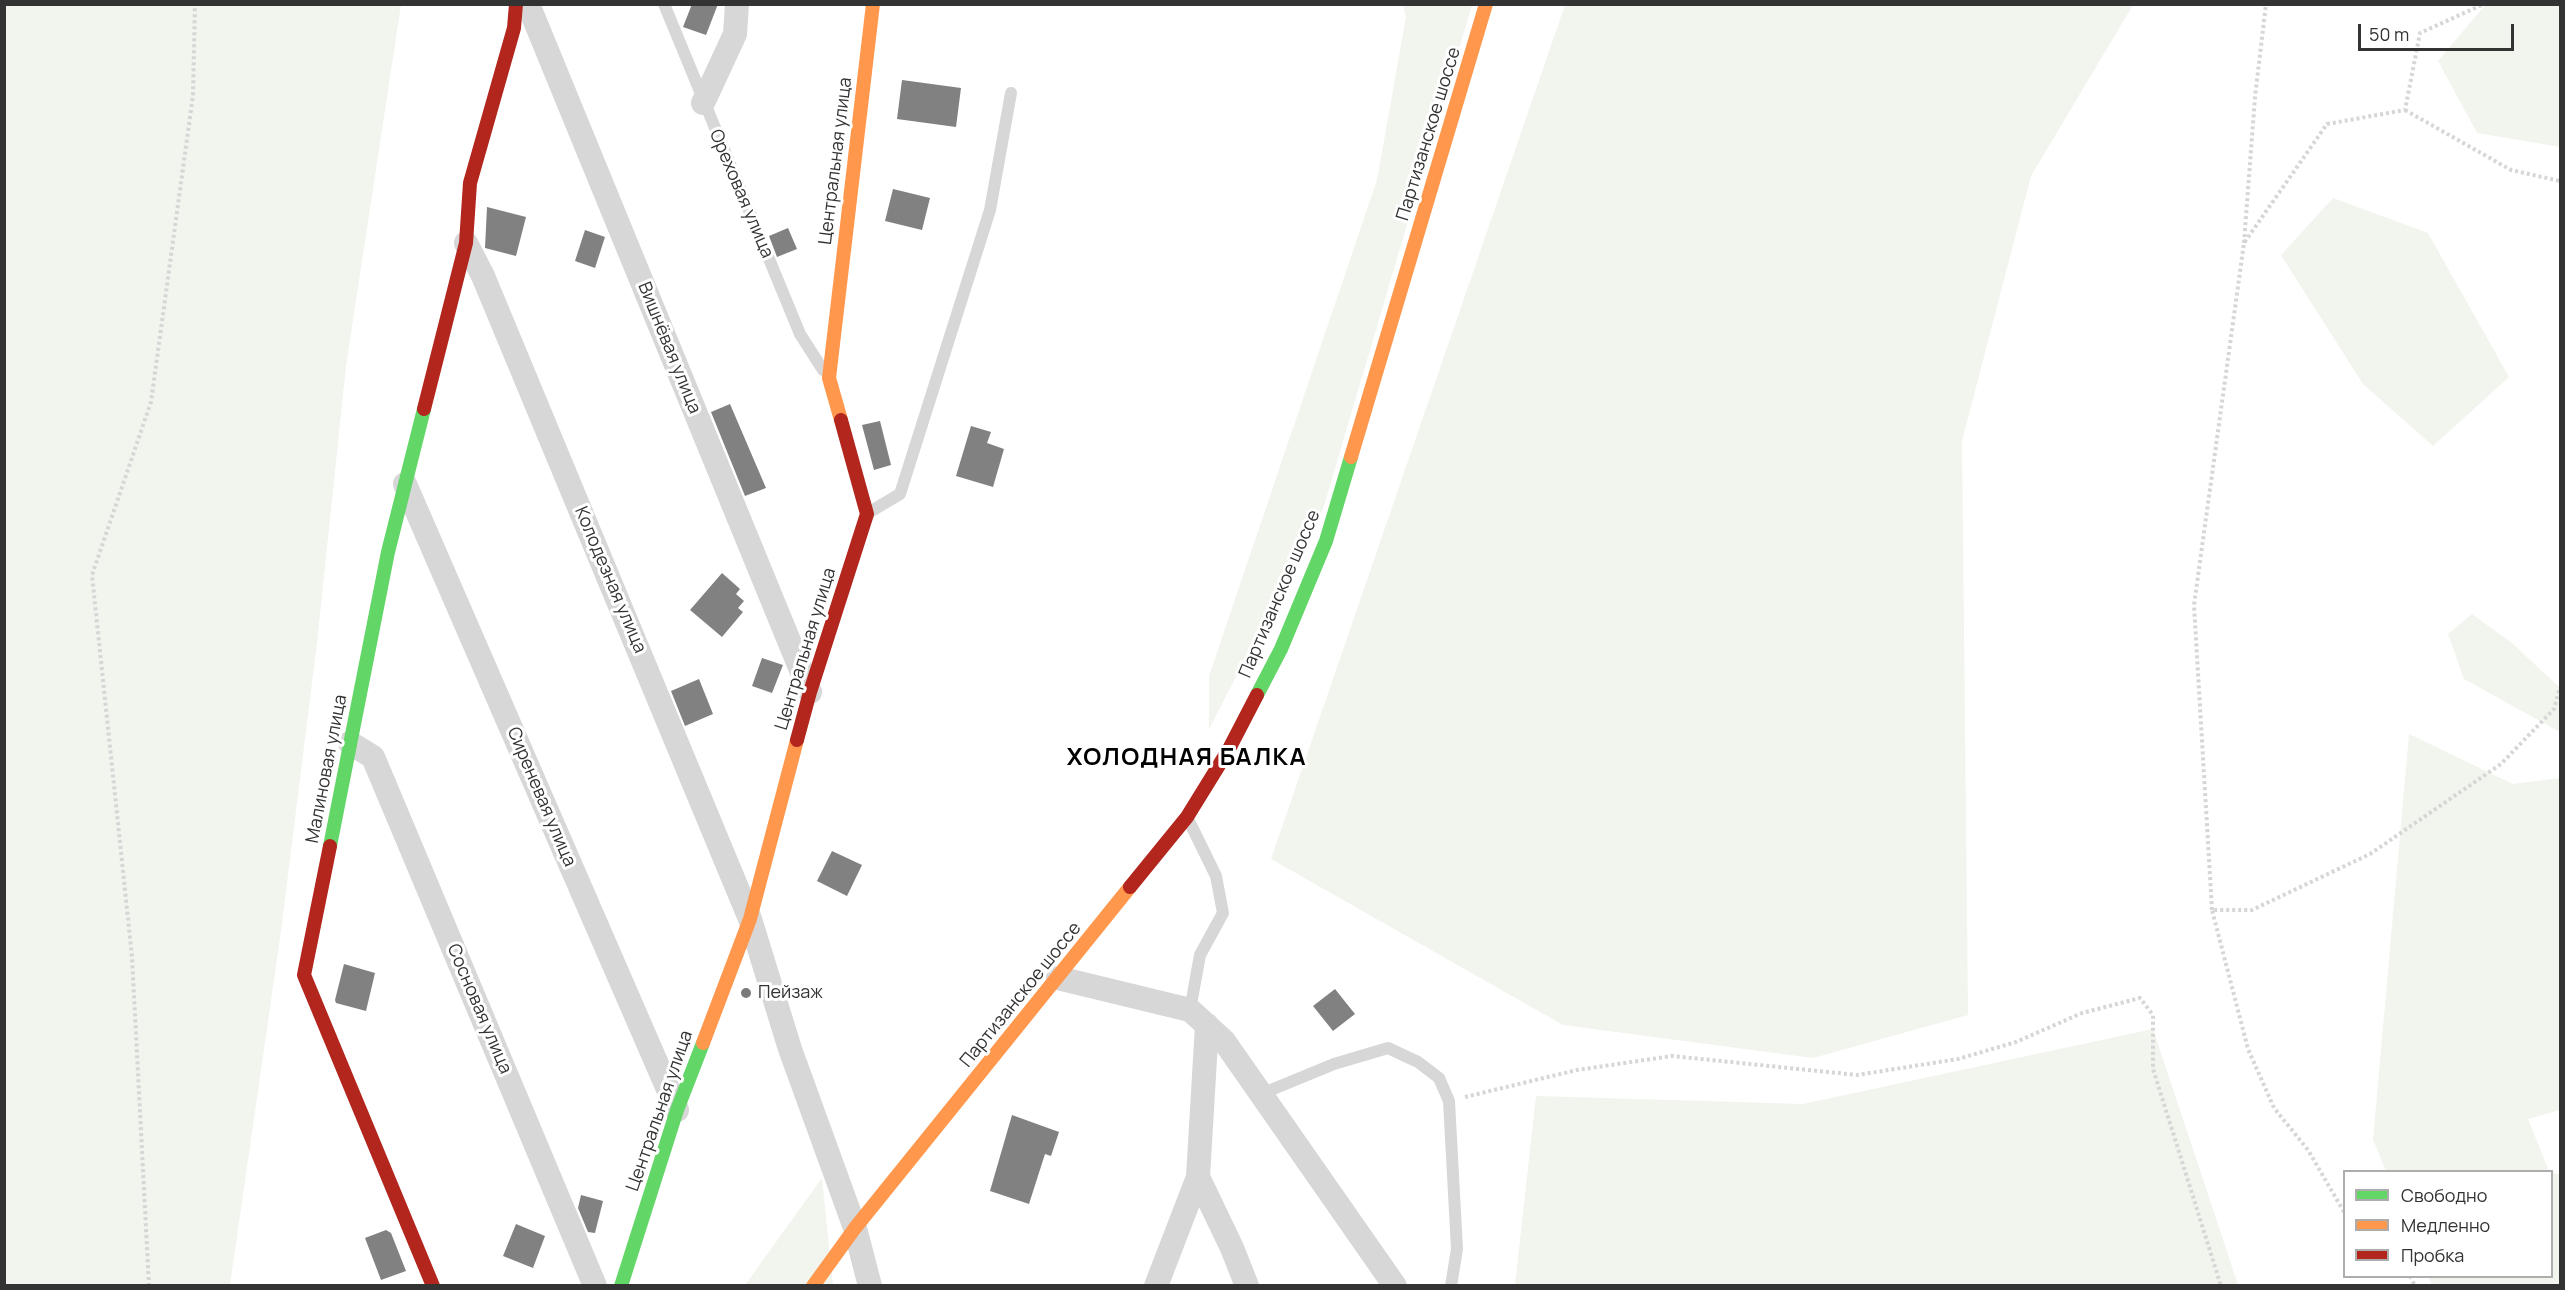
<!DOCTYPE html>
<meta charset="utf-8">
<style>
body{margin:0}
#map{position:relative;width:2565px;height:1290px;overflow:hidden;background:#fff;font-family:Manrope,sans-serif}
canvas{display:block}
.frame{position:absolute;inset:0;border:6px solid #333;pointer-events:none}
.legend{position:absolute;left:2343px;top:1170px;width:210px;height:108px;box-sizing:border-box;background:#fff;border:2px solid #adadad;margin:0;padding:8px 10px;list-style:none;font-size:18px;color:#333}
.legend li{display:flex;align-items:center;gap:12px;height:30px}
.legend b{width:30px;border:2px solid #adadad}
.scale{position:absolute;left:2358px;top:24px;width:156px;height:27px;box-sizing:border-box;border:3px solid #333;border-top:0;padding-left:8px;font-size:18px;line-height:21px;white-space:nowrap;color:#333;-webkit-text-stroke:4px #fff;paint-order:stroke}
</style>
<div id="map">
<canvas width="2565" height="1290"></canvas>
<div class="frame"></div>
<ul class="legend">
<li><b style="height:8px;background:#63d668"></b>Свободно</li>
<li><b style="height:8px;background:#ff974d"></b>Медленно</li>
<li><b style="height:8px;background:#b3261e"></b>Пробка</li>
</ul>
<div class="scale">50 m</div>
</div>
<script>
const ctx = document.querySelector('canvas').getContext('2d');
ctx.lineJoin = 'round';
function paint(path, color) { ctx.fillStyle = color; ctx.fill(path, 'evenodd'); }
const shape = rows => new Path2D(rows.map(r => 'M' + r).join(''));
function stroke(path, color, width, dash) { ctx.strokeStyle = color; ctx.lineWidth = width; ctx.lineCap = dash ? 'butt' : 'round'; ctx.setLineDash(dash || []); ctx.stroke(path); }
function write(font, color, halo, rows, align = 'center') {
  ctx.font = font + ' Manrope,sans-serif'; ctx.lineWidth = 6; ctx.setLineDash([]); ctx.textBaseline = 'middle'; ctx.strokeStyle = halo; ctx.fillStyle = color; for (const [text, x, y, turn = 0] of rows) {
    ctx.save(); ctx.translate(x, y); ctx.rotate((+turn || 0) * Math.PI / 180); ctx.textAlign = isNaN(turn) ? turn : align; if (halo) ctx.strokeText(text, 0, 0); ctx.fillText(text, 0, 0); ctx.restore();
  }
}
paint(shape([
 [5,4,401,5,346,366,317,643,281,931,230,1285,5,1285],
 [2486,4,2560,5,2560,147,2477,133,2438,61],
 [1403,5,1472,5,1323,509,1209,729,1209,676,1377,180,1406,17],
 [1565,5,2133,5,2031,176,1962,441,1968,1015,1813,1058,1563,1025,1271,859],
 [2333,198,2428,233,2509,377,2433,446,2363,384,2281,255],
 [2472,614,2512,643,2560,688,2560,732,2464,679,2448,634],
 [2409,734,2513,784,2560,778,2560,1110,2528,1119,2549,1171,2386,1171,2373,1140],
 [2153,1029,2238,1285,1515,1285,1536,1096,1803,1104],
 [2552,1172,2560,1175,2560,1285,2432,1285,2428,1277,2552,1276],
 [822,1178,833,1285,745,1285]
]), '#f1f5ed');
paint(shape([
 [692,4,718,4,706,35,683,27],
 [902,80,961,88,956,127,897,119],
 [893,189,930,198,922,230,885,221],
 [487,207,526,217,516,256,485,248],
 [788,228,797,249,777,257,769,236],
 [585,230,605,237,595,268,575,261],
 [730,404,766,488,745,496,711,412],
 [880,421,891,465,874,470,862,425],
 [971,426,991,432,987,443,1004,449,993,487,956,476],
 [722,573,740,589,736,594,744,601,738,608,743,612,722,637,690,610],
 [762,658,783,665,772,693,752,686],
 [699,679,713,714,685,726,671,691],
 [832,851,862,865,847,896,817,881],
 [344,964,375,973,366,1011,336,1003,335,1000],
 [1335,989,1355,1014,1333,1031,1313,1006],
 [1012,1115,1059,1132,1051,1156,1045,1154,1029,1204,990,1191],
 [581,1195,603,1201,595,1233,588,1232,578,1208],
 [516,1224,545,1236,533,1268,503,1256],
 [386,1230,391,1233,406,1271,381,1280,365,1238]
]), '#818181');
stroke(shape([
 [2405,110,2511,170,2560,181],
 [2244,243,2255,97,2266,4],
 [2212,910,2194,605,2244,243,2327,124,2405,110,2420,33,2484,4],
 [1465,1097,1577,1070,1672,1056,1857,1075,1958,1059,2016,1042,2082,1013,2140,998,2153,1015,2153,1069,2221,1286],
 [2344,1212,2308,1150,2274,1108,2248,1049,2212,910,2252,910,2370,854,2501,764,2554,709,2560,687],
 [2410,1276,2415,1286],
 [149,1286,132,957,92,575,151,402,193,95,195,4]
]), '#d6d6d6', 4, [3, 3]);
stroke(shape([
 [664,4,800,334,823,370],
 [868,513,900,494,990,210,1011,93],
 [1189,821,1216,876,1223,913,1200,955,1190,1010],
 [1261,1094,1334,1064,1388,1048,1418,1062,1439,1078,1449,1101,1457,1249,1451,1286]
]), '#d7d7d7', 12);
stroke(shape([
 [528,4,810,692],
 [703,103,735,34,737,4],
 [466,243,483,276,750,919,790,1049,855,1228,870,1286],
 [405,484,677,1110],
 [350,743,373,757,595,1286],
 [1058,978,1190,1010,1224,1041,1395,1286],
 [1207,1025,1198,1177,1232,1248,1247,1286],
 [1156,1286,1198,1177]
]), '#d7d7d7', 24);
stroke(shape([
 [1257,695,1281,649,1326,541,1351,457],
 [330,846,388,552,424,409],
 [621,1286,677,1110,703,1043]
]), '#63d668', 14);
stroke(shape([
 [841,420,829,378,873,4],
 [1351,457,1486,4],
 [703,1043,750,919,797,740],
 [813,1286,855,1228,1130,887]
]), '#ff974d', 14);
stroke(shape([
 [424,409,466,243,470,183,514,28,516,4],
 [797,740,810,692,867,514,841,420],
 [330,846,304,975,433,1286],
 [1130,887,1187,817,1229,749,1257,695]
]), '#b3261e', 14);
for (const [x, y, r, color] of [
 [746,993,6,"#7a7a7a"]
]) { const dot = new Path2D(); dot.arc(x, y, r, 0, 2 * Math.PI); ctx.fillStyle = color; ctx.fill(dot); stroke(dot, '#fff', 2); }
write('18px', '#333', '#fff', [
 ["Партизанское шоссе",1429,134,-73],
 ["Центральная улица",836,161,-83],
 ["Ореховая улица",741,194,67],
 ["Вишнёвая улица",669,348,68],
 ["Колодезная улица",610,580,67],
 ["Партизанское шоссе",1280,594,-67],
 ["Центральная улица",806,649,-73],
 ["Малиновая улица",327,769,-79],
 ["Сиреневая улица",541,797,67],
 ["Партизанское шоссе",1021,995,-51],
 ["Сосновая улица",479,1009,67],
 ["Центральная улица",660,1111,-71]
]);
write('18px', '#333', '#fff', [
 ["Пейзаж",758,993]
], 'left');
ctx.letterSpacing = '1.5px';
write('bold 24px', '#000', '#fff', [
 ["ХОЛОДНАЯ БАЛКА",1187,758]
]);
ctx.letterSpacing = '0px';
</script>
